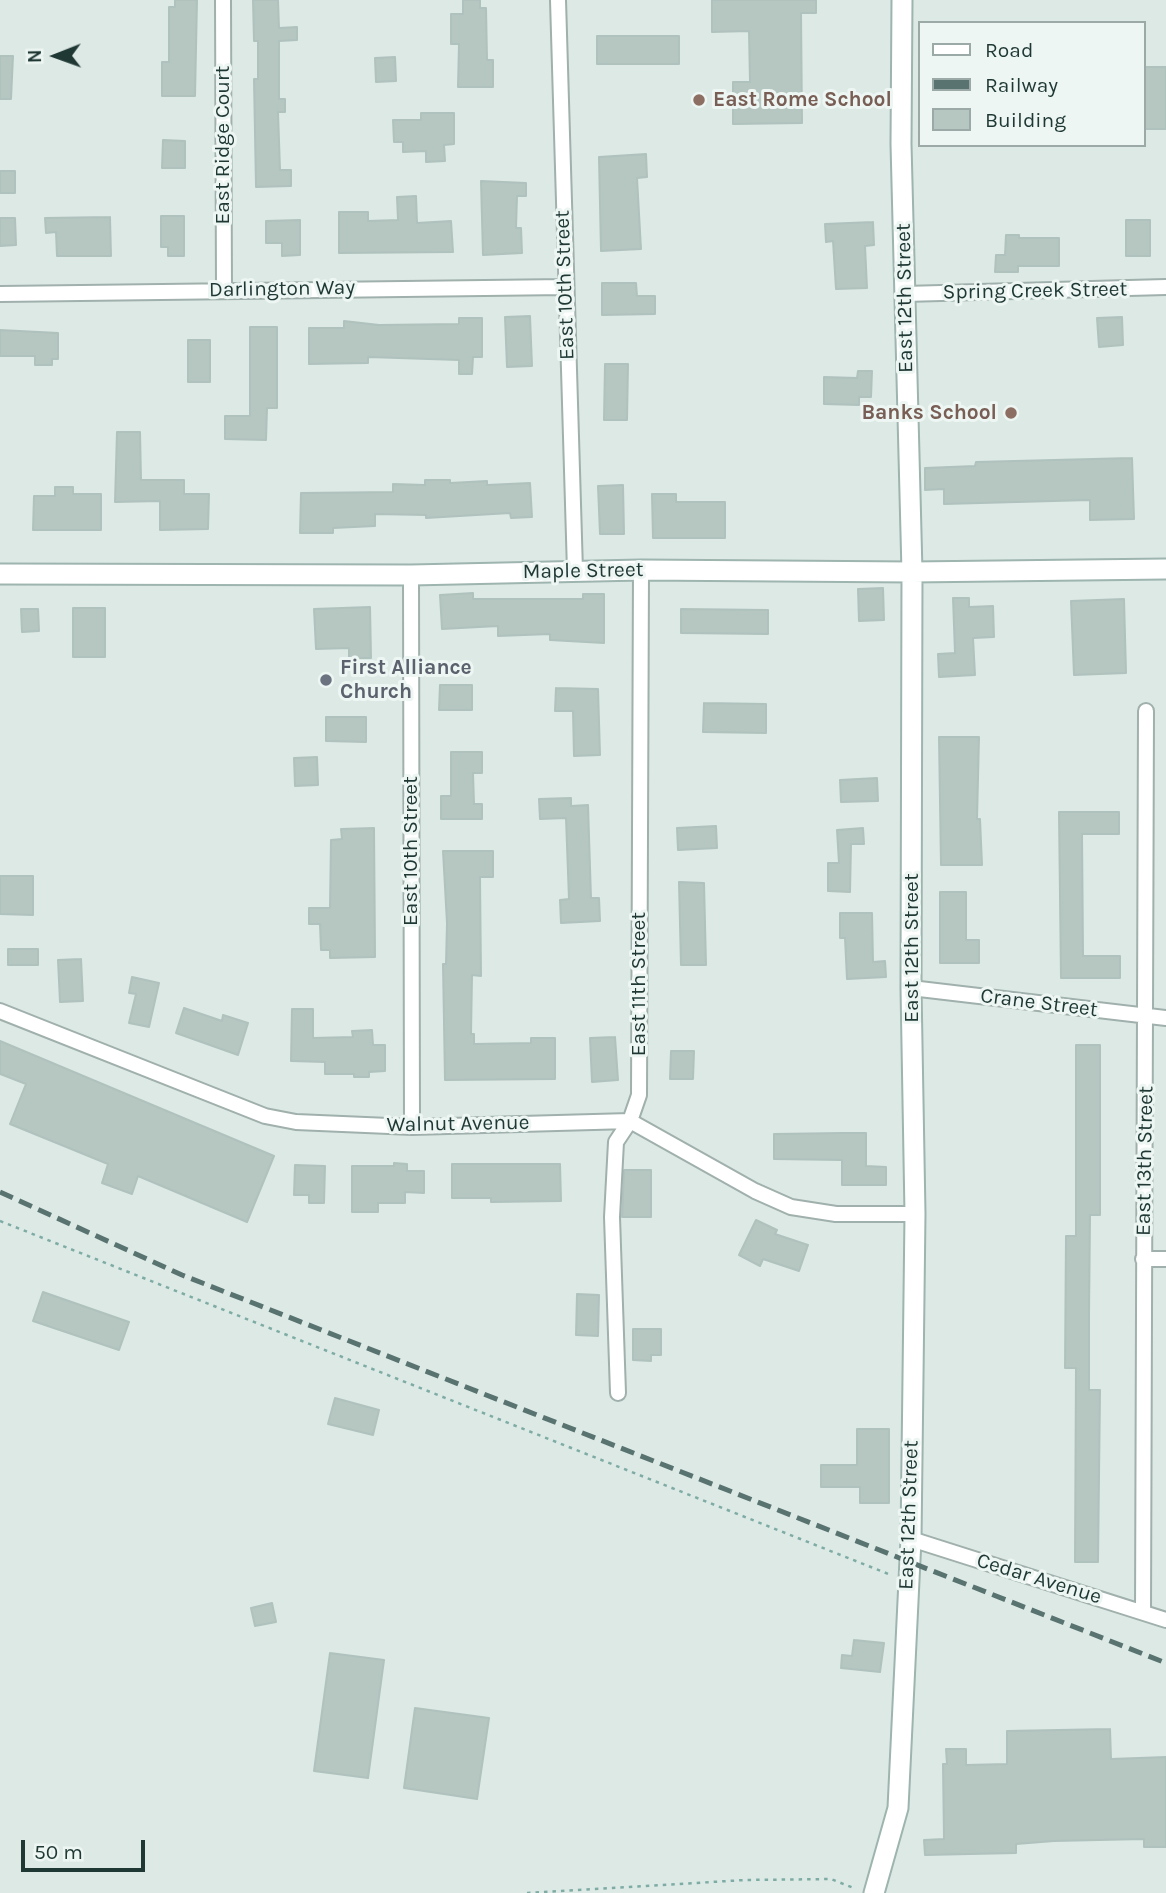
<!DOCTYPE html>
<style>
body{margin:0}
#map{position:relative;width:1166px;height:1893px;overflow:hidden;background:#dde9e5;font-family:Karla,sans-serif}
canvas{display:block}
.legend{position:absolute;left:918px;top:21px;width:228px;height:126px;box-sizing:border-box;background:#edf6f3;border:2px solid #9baaa7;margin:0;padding:9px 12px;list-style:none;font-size:21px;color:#1f3834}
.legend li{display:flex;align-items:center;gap:14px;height:35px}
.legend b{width:35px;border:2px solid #9baaa7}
.north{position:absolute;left:21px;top:21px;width:70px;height:70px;-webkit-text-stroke:5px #edf6f3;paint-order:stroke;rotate:269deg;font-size:19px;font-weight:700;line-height:28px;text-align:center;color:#1f3834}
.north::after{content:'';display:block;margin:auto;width:24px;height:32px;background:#1f3834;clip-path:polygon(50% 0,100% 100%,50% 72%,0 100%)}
.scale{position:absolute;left:21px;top:1840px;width:124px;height:32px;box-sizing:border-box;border:4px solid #1f3834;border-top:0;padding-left:9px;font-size:21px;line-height:24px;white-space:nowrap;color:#1f3834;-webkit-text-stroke:5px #edf6f3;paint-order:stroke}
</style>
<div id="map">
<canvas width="1166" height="1893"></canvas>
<ul class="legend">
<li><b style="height:9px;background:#fff"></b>Road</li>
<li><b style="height:9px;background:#597470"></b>Railway</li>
<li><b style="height:19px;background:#b6c6c1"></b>Building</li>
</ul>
<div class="north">N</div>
<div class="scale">50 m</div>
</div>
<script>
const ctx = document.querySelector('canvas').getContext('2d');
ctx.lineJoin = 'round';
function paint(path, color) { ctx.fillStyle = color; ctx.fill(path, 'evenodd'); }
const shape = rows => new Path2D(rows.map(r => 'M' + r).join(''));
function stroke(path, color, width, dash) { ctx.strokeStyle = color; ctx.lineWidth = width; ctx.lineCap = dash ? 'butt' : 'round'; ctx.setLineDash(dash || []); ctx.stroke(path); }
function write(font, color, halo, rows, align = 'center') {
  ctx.font = font + ' Karla,sans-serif'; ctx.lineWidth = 6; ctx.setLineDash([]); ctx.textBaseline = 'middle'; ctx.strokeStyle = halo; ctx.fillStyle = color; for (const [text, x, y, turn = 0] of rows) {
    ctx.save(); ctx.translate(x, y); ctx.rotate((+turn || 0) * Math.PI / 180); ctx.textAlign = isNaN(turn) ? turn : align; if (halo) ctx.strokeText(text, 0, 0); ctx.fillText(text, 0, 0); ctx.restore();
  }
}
const building = shape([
 [175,0,197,0,195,96,162,96,162,62,169,62,169,7,175,7,175,0],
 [253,0,278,0,279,28,297,27,297,40,279,41,279,99,285,99,285,112,278,112,280,170,291,170,291,186,256,187,254,79,258,79,258,41,254,41,253,0],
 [463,0,480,0,480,8,486,8,487,60,493,60,493,87,458,87,459,44,451,44,451,14,463,14,463,0],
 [712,0,816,0,816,13,801,13,802,123,733,124,733,82,750,82,749,31,712,32,712,0],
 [597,36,679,36,679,64,597,64,597,36],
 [0,56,13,56,11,99,0,99,0,56],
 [395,57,396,81,376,82,375,58,395,57],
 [1143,67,1166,67,1166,129,1143,129,1143,67],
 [421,113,454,113,454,144,444,145,445,161,426,162,426,151,403,152,403,142,394,142,393,120,421,120,421,113],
 [163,140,185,141,185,168,162,168,163,140],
 [646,154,647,177,637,178,641,249,601,251,599,157,646,154],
 [0,171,15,171,15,193,0,193,0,171],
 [481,181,526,183,526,196,517,196,516,228,521,228,522,253,483,255,481,181],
 [416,196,417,223,451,221,453,252,339,253,339,212,368,212,368,221,398,220,397,197,416,196],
 [161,216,184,216,184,256,168,256,168,247,161,247,161,216],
 [110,217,111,256,57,256,56,232,46,233,45,218,110,217],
 [0,218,15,218,16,245,0,246,0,218],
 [300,220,300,255,282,256,282,243,266,243,266,221,300,220],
 [1126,220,1150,220,1150,256,1126,256,1126,220],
 [873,222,874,245,865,246,867,288,836,289,833,241,826,242,825,224,873,222],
 [1006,235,1019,235,1019,238,1059,238,1059,266,1018,266,1018,272,995,272,996,255,1005,255,1006,235],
 [602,283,636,283,637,296,655,296,655,314,602,315,602,283],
 [530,316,532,366,507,367,505,317,530,316],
 [1122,317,1123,345,1099,347,1097,318,1122,317],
 [459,318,482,318,482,357,473,357,472,374,459,374,459,360,368,357,368,363,309,364,309,328,344,328,344,321,379,325,459,324,459,318],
 [250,327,277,327,277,408,267,408,266,440,225,439,225,416,250,416,250,327],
 [0,330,58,333,58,359,52,359,52,365,35,365,35,356,0,356,0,330],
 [188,340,210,340,210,382,188,382,188,340],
 [605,364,628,364,627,420,604,420,605,364],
 [858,371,872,371,871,397,859,397,859,405,824,404,824,377,857,378,858,371],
 [117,432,140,432,141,480,184,480,184,494,209,494,208,529,160,530,160,501,115,502,117,432],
 [1132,458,1134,519,1090,520,1090,500,944,504,944,489,925,490,925,468,975,466,976,462,1132,458],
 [425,480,450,480,450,483,487,481,487,485,530,483,532,517,511,518,510,513,426,518,426,515,375,514,375,526,333,528,333,533,300,533,301,493,393,492,393,484,425,485,425,480],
 [623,485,624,534,600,534,598,486,623,485],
 [55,487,73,487,73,494,101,494,101,530,33,530,34,496,55,496,55,487],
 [652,494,676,494,676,502,725,502,725,538,653,538,652,494],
 [883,588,884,620,859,621,858,589,883,588],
 [473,593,473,599,583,599,583,594,604,594,604,643,550,640,550,634,498,636,498,626,442,629,440,595,473,593],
 [953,598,969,598,969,607,993,606,994,637,973,638,975,675,939,677,938,654,955,653,953,598],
 [1124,599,1126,673,1074,675,1071,601,1124,599],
 [370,607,371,658,349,658,349,648,316,649,314,609,370,607],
 [73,608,105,608,105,657,73,657,73,608],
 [21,609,38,609,39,631,22,632,21,609],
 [681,609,768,610,768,634,681,633,681,609],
 [440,685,472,685,472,710,439,710,440,685],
 [556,688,598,689,600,755,574,756,573,711,555,711,556,688],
 [704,703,766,704,766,733,703,732,704,703],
 [326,717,366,717,366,742,326,741,326,717],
 [939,737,979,737,977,819,980,819,982,865,941,865,939,737],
 [451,752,482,752,482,773,473,773,474,804,482,804,482,819,441,819,441,796,451,796,451,752],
 [317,757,318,785,295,786,294,758,317,757],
 [877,778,878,801,841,802,840,780,877,778],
 [571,798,571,806,588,805,591,898,599,898,600,921,561,923,560,900,569,899,566,818,540,819,539,799,571,798],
 [1059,812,1119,812,1119,834,1082,834,1083,956,1120,956,1120,978,1061,978,1059,812],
 [716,826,717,848,678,850,677,828,716,826],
 [374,828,375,957,330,958,330,950,321,950,320,924,309,924,309,908,330,908,331,840,342,839,341,829,374,828],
 [863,828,864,844,851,844,850,892,828,891,828,863,839,863,837,830,863,828],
 [443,851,493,851,493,877,480,877,481,976,472,975,471,1034,474,1034,474,1044,531,1043,531,1038,555,1038,555,1079,445,1080,443,964,446,964,447,923,443,851],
 [0,876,33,876,33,915,0,914,0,876],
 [679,882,704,883,706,965,681,965,679,882],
 [940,892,966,892,966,940,979,940,979,963,940,963,940,892],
 [840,913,872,913,873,962,885,961,886,977,847,979,845,938,840,938,840,913],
 [8,949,38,949,38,965,8,965,8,949],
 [81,959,83,1001,60,1002,58,960,81,959],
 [132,977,159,983,149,1027,129,1023,136,994,129,993,132,977],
 [184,1008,222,1021,223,1015,248,1023,238,1055,176,1033,184,1008],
 [292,1009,313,1009,313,1038,353,1037,352,1031,372,1030,373,1045,385,1045,385,1071,369,1072,369,1077,354,1077,354,1074,325,1074,325,1062,291,1061,292,1009],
 [615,1037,618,1080,592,1082,590,1038,615,1037],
 [0,1041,274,1156,247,1222,138,1176,132,1194,102,1183,108,1164,10,1124,26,1084,0,1074,0,1041],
 [1076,1045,1100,1045,1100,1215,1090,1215,1089,1314,1089,1390,1100,1390,1098,1562,1075,1562,1076,1368,1065,1368,1066,1236,1076,1236,1076,1045],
 [671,1051,694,1051,693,1079,670,1079,671,1051],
 [843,1133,866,1133,866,1166,886,1167,886,1185,842,1185,842,1160,774,1159,774,1134,843,1133],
 [394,1163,407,1164,407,1171,424,1171,424,1193,405,1192,405,1203,378,1203,378,1212,352,1212,352,1166,394,1166,394,1163],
 [452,1164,560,1164,561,1201,491,1202,491,1198,452,1198,452,1164],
 [295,1165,325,1166,324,1203,309,1203,309,1195,294,1195,295,1165],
 [624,1170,651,1170,651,1217,622,1217,624,1170],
 [756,1220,777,1230,775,1234,808,1245,799,1271,763,1259,760,1266,739,1255,756,1220],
 [43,1292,129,1322,119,1350,33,1321,43,1292],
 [577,1294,599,1295,598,1336,576,1335,577,1294],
 [633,1329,661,1329,661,1355,651,1355,651,1361,633,1360,633,1329],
 [335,1398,379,1410,373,1435,328,1424,335,1398],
 [857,1429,889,1429,889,1503,860,1503,860,1487,821,1487,821,1465,857,1465,857,1429],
 [272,1603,276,1622,255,1626,251,1608,272,1603],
 [854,1640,884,1643,880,1672,841,1668,842,1655,852,1656,854,1640],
 [330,1653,384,1660,368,1778,314,1771,330,1653],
 [415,1708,489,1718,477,1799,404,1788,415,1708],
 [1110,1729,1111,1759,1166,1757,1166,1847,1144,1847,1144,1839,1054,1841,1016,1844,1016,1853,925,1855,924,1840,944,1839,943,1764,947,1764,946,1749,966,1749,966,1765,1007,1764,1007,1731,1110,1729]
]);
paint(building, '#b6c6c1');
stroke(building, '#b0c2bd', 2);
const street = shape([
 [223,0,224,289],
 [558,0,575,571],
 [0,294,565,287],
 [904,294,1166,287],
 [411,575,412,1127],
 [911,988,1166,1018],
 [0,1011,265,1116,296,1122,412,1127,630,1121,755,1191,791,1207,836,1214,915,1214],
 [1143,1259,1166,1259],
 [618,1393,612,1217,616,1142,630,1121,639,1095,641,570],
 [911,1539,1166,1620],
 [1143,1611,1146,711]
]);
const secondary = shape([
 [0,574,411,575,641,570,912,572,1166,569],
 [874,1893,898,1808,911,1539,915,1214,911,988,912,572,901,144,902,0]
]);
stroke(street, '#a0b0ac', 18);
stroke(secondary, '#9db4af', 23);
stroke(shape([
 [0,1221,891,1575],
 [527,1893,745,1880,831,1879,856,1889]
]), '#7eaca4', 2.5, [3.5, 5]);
stroke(street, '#fff', 14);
stroke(secondary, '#fff', 19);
stroke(shape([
 [0,1192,182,1275,1166,1663]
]), '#597470', 5, [14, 7]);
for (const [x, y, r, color] of [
 [699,100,7,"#8d6e63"],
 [1011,413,7,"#8d6e63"],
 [326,680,7,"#6b7280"]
]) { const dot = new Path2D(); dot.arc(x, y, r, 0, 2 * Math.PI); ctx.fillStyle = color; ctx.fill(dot); stroke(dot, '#edf6f3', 2.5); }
write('bold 21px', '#785e54', '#edf6f3', [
 ["East Rome School",713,100],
 ["Banks School",997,413,"right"]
], 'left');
write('21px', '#1f3834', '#edf6f3', [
 ["East Ridge Court",223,145,-90],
 ["East 10th Street",565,285,-92],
 ["Darlington Way",282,289,-1],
 ["Spring Creek Street",1035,291,-1],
 ["East 12th Street",905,298,-91],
 ["Maple Street",583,571,-1],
 ["East 10th Street",411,851,-90],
 ["East 12th Street",912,948,-90],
 ["East 11th Street",639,984,-90],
 ["Crane Street",1039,1003,7],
 ["Walnut Avenue",458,1124,-1],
 ["East 13th Street",1145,1161,-89],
 ["East 12th Street",909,1515,-88],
 ["Cedar Avenue",1039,1579,17]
]);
write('bold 21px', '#5b616d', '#edf6f3', [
 ["First Alliance",340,668],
 ["Church",340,692]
], 'left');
</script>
